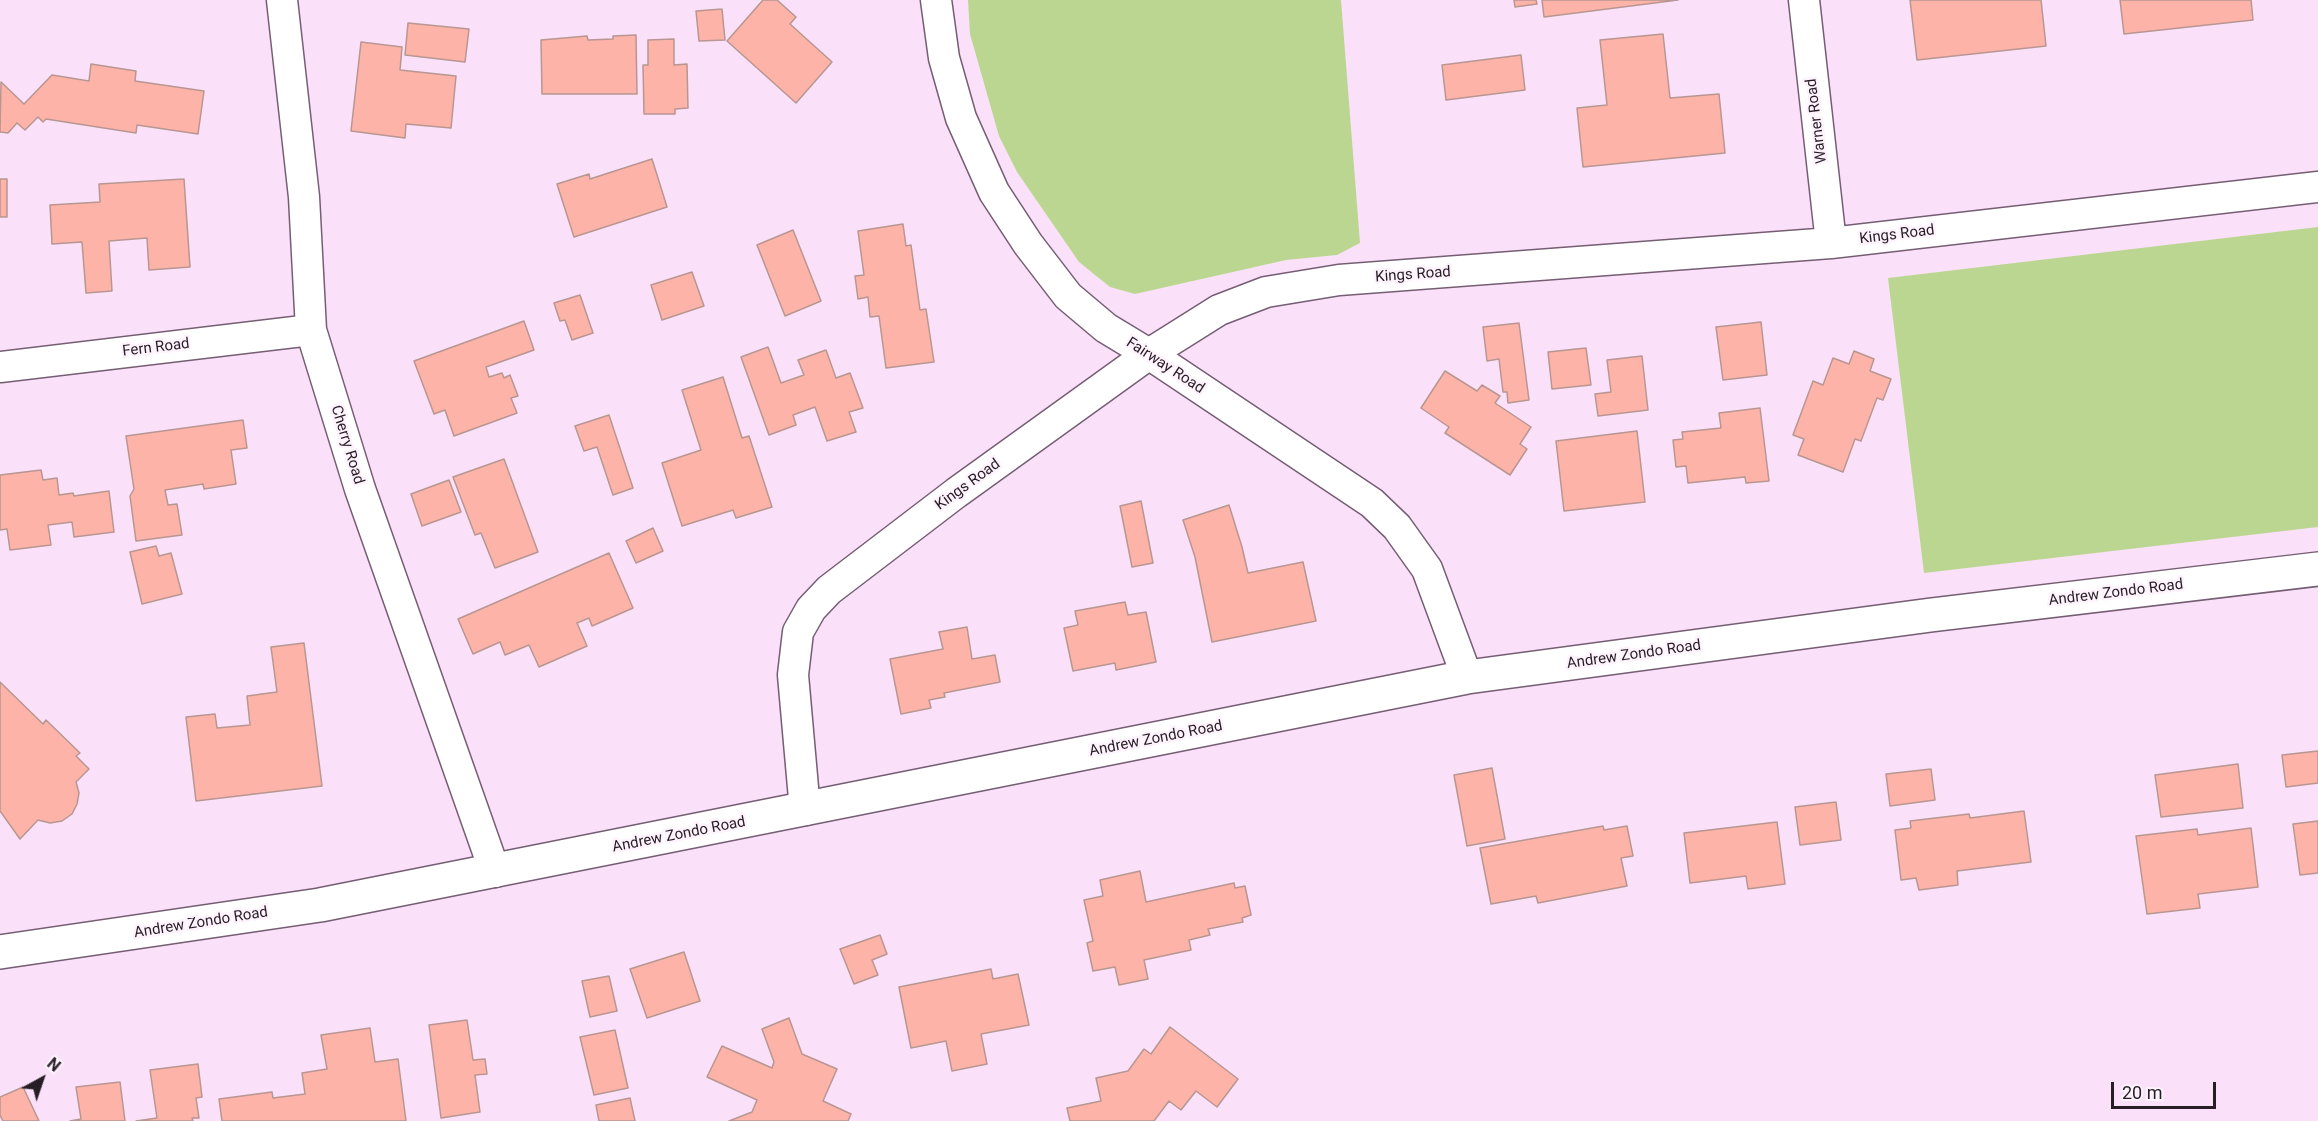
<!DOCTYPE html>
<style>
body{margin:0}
#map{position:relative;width:2318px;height:1121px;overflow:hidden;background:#fae1f9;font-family:Roboto,sans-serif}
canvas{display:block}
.north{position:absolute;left:12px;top:1049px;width:60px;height:60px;-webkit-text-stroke:4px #fef3fd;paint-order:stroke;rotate:40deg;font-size:16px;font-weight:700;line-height:24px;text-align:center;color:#261d25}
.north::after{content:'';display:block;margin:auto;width:21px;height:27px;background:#261d25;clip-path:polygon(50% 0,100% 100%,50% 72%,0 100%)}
.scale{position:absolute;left:2111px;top:1082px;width:105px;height:27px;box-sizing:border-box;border:3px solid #261d25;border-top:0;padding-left:8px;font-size:18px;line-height:21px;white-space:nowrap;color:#261d25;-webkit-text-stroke:4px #fef3fd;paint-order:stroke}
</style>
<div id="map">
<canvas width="2318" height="1121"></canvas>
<div class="north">N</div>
<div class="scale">20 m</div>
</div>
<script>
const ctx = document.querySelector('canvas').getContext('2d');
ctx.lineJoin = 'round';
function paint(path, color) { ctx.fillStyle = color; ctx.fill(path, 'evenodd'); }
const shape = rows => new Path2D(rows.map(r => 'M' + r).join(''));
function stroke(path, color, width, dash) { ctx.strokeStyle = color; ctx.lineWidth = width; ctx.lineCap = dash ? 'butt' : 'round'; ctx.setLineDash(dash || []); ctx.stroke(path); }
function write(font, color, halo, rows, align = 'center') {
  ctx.font = font + ' Roboto,sans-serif'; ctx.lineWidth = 5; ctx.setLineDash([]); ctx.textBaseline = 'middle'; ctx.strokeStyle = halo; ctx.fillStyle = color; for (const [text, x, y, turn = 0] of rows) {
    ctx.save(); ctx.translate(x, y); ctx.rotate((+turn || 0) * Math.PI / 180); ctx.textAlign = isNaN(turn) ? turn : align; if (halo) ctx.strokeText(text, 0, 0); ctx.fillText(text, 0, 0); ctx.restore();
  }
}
paint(shape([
 [968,0,1341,0,1360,243,1337,255,1286,260,1135,294,1110,287,1079,262,1017,172,999,136,970,34],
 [2318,227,2318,527,1924,573,1888,278]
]), '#bbd691');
const building = shape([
 [763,0,777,0,796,17,790,24,832,62,796,103,727,41,763,0],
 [1514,0,1536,0,1537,4,1515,7,1514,0],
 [1542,0,1678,0,1544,17,1542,0],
 [1910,0,2041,0,2046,46,1917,60,1910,0],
 [2120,0,2251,0,2253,20,2124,34,2120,0],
 [722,9,725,40,699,41,696,11,722,9],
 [408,23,469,29,465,62,405,55,408,23],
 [1663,34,1670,98,1719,94,1725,153,1583,167,1577,108,1607,105,1600,40,1663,34],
 [636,35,637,94,542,94,541,40,587,36,588,40,613,39,613,36,636,35],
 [674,39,674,65,687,64,688,108,675,109,675,114,644,114,643,65,648,65,648,40,674,39],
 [361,42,402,47,400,70,456,76,451,128,406,124,405,138,351,131,361,42],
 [1521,55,1525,90,1446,100,1442,65,1521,55],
 [91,64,136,71,135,81,204,91,198,134,137,125,136,133,46,119,43,122,38,117,25,130,17,123,8,133,0,132,1,82,24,104,52,75,89,81,91,64],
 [652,159,667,207,574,237,557,184,589,174,590,179,652,159],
 [0,179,7,179,7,217,0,217,0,179],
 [184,179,190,267,149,270,147,238,109,241,112,291,86,293,82,242,52,244,50,205,100,202,99,184,184,179],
 [903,224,906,246,911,245,920,310,926,309,934,362,886,368,879,316,870,317,868,297,858,299,855,276,864,275,858,231,903,224],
 [793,230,821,301,785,316,757,245,793,230],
 [692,272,704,306,662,320,651,285,692,272],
 [580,295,593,333,572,340,565,320,560,321,554,303,580,295],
 [524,321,534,350,486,367,489,377,502,373,504,378,510,375,518,396,511,398,517,413,454,436,445,410,434,414,414,361,524,321],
 [1761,322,1767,375,1723,380,1716,327,1761,322],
 [1519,323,1529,400,1508,403,1507,392,1503,392,1499,359,1487,361,1483,327,1519,323],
 [768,347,781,383,804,375,798,360,826,350,836,378,850,373,863,408,849,412,856,432,827,441,815,407,793,415,796,425,769,435,741,357,768,347],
 [1586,348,1591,385,1552,389,1548,352,1586,348],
 [1854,351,1874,359,1870,371,1891,379,1883,400,1877,398,1861,441,1855,439,1843,472,1798,455,1804,439,1793,435,1813,381,1823,385,1833,358,1849,364,1854,351],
 [1642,356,1648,410,1598,416,1595,394,1611,392,1607,360,1642,356],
 [1445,371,1477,391,1482,385,1500,396,1495,403,1531,427,1520,444,1527,449,1510,475,1445,433,1449,427,1421,408,1445,371],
 [723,377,742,438,749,436,772,507,736,518,733,510,682,526,662,463,701,450,682,390,723,377],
 [1760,408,1769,481,1746,483,1745,477,1688,483,1686,466,1676,467,1673,440,1683,439,1682,432,1721,428,1719,413,1760,408],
 [609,415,633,488,613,495,597,447,584,451,575,426,609,415],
 [243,420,247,448,231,450,236,484,204,489,203,484,165,490,168,505,177,504,182,535,136,541,130,496,134,489,126,436,243,420],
 [1637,431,1645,502,1564,511,1556,441,1637,431],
 [504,459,538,552,495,568,481,533,475,535,453,477,504,459],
 [41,470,43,480,57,478,59,495,73,493,74,496,109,491,114,532,74,537,72,522,48,525,51,545,10,550,7,529,0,530,0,475,41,470],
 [449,480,461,512,422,526,411,494,449,480],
 [1141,501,1153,563,1132,567,1120,506,1141,501],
 [1229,505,1242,547,1248,573,1303,562,1316,621,1212,642,1195,557,1183,520,1229,505],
 [653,528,663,551,636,563,626,541,653,528],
 [156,546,159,556,171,553,182,594,142,604,130,552,156,546],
 [609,553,633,608,592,626,589,618,577,623,587,646,539,667,529,645,505,655,500,642,473,654,458,619,609,553],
 [1125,602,1128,615,1146,612,1156,662,1116,670,1115,663,1073,671,1064,628,1078,625,1075,611,1125,602],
 [967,627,972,659,995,655,1000,682,944,693,945,697,929,700,931,708,901,714,890,659,943,649,939,632,967,627],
 [304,643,322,786,196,801,186,717,215,714,217,728,250,725,247,696,277,692,271,647,304,643],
 [0,682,43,724,46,720,80,753,76,756,89,769,76,782,79,793,77,804,72,814,62,821,50,823,38,820,20,839,0,811,0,682],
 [2318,751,2318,783,2286,787,2282,755,2318,751],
 [2238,764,2243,808,2161,817,2155,775,2238,764],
 [1492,768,1505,839,1467,846,1454,775,1492,768],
 [1931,769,1935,800,1890,806,1886,774,1931,769],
 [1836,802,1841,840,1800,845,1795,807,1836,802],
 [2024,811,2031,862,1957,871,1958,885,1919,890,1916,878,1901,880,1895,830,1911,828,1910,821,1969,814,1970,818,2024,811],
 [2318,821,2318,873,2300,875,2293,824,2318,821],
 [1777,822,1785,884,1748,889,1746,876,1690,883,1684,833,1777,822],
 [1603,826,1604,830,1627,826,1633,856,1621,858,1627,886,1538,903,1536,896,1491,904,1480,848,1603,826],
 [2251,828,2258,887,2198,894,2200,908,2147,914,2136,836,2197,829,2198,835,2251,828],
 [1140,871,1146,902,1234,883,1235,888,1245,886,1251,915,1242,918,1243,922,1208,929,1210,935,1189,940,1191,950,1144,960,1148,979,1119,985,1115,967,1093,971,1087,943,1093,941,1084,900,1103,896,1100,880,1140,871],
 [880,935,887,954,872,960,878,975,854,984,840,949,880,935],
 [684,952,700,1001,647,1018,630,969,684,952],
 [991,969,993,979,1018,974,1029,1025,981,1034,987,1064,952,1071,946,1041,911,1048,899,987,991,969],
 [609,976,617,1011,590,1017,582,981,609,976],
 [789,1018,802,1054,837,1069,823,1101,851,1114,848,1121,729,1121,752,1112,757,1100,707,1077,722,1046,772,1068,774,1062,762,1029,789,1018],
 [467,1020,473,1060,485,1059,487,1074,475,1075,480,1112,441,1118,429,1025,467,1020],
 [1170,1027,1238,1079,1217,1107,1196,1091,1181,1110,1169,1101,1154,1121,1070,1121,1067,1108,1101,1101,1096,1078,1128,1071,1144,1049,1151,1054,1170,1027],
 [370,1028,375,1062,398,1059,406,1121,222,1121,219,1099,272,1092,273,1098,305,1094,302,1073,327,1069,321,1035,370,1028],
 [615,1030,628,1088,594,1095,580,1037,615,1030],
 [198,1064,202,1097,196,1098,199,1118,192,1118,193,1121,136,1121,157,1118,150,1070,198,1064],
 [120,1082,125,1121,70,1121,81,1119,76,1087,120,1082],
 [23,1087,39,1121,3,1121,0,1115,0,1097,23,1087],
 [630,1098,635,1121,599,1121,596,1105,630,1098]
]);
paint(building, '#feb3a9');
stroke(building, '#b89691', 1.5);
const street = shape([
 [282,0,304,197,311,330,360,489,495,872],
 [936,0,944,58,961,118,994,192,1028,244,1068,296,1106,328,1149,354,1372,503,1397,527,1427,569,1467,677],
 [1804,0,1831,243],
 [0,367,311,330],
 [805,810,793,675,798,632,811,609,829,590,956,493,1149,354,1219,310,1266,292,1339,280,1831,243,2318,187]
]);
const primary = shape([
 [0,952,320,905,1467,677,1931,615,2318,569]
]);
stroke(street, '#755e73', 33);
stroke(primary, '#755e73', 36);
stroke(street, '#fff', 30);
stroke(primary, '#fff', 33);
write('15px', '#261d25', '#fef3fd', [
 ["Warner Road",1817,121,-97],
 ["Kings Road",1897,235,-7],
 ["Kings Road",1413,275,-4],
 ["Fern Road",156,348,-7],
 ["Fairway Road",1165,366,33],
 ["Cherry Road",347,445,73],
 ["Kings Road",968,485,-36],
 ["Andrew Zondo Road",2116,593,-7],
 ["Andrew Zondo Road",1634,655,-8],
 ["Andrew Zondo Road",1156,739,-11],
 ["Andrew Zondo Road",679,835,-11],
 ["Andrew Zondo Road",201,923,-9]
]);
</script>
